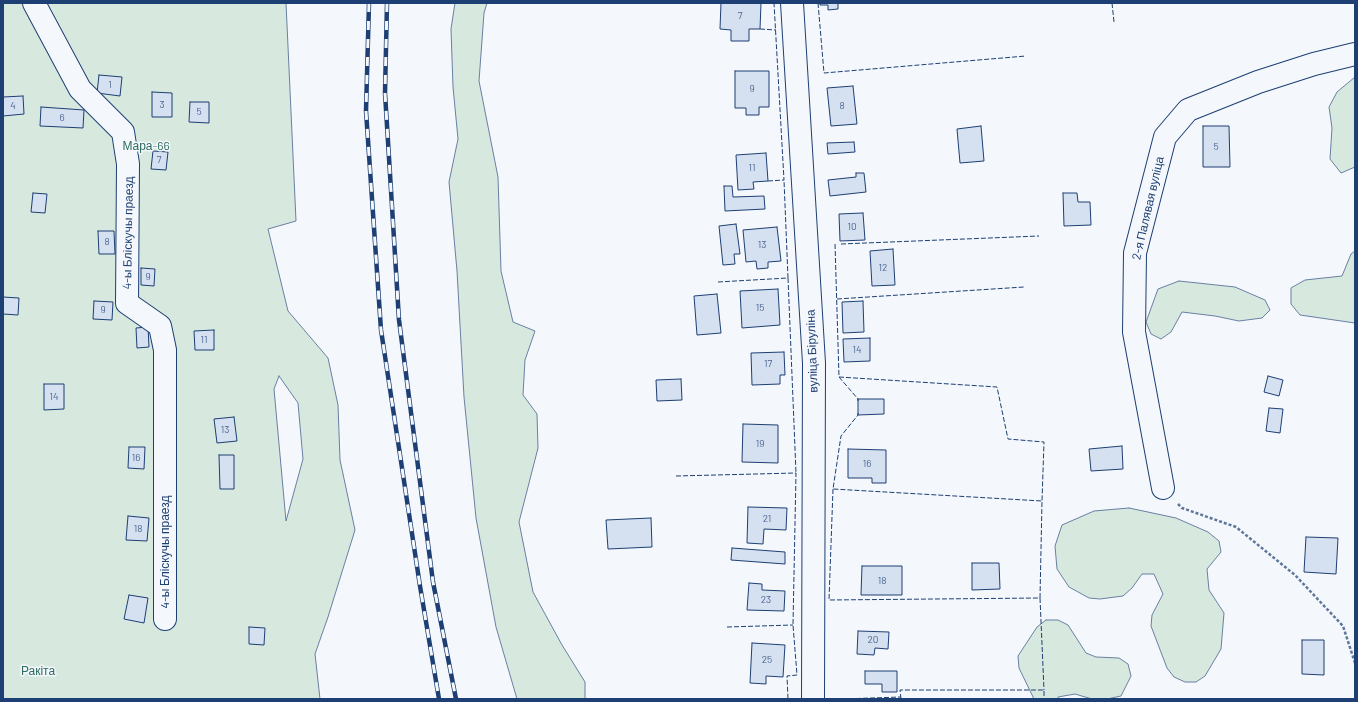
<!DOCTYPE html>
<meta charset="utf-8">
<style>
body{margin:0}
#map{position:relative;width:1358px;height:702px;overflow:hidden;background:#f4f7fb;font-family:Barlow,sans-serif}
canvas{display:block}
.frame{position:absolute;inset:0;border:4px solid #1d3f73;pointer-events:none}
</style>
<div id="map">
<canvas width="1358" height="702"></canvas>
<div class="frame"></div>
</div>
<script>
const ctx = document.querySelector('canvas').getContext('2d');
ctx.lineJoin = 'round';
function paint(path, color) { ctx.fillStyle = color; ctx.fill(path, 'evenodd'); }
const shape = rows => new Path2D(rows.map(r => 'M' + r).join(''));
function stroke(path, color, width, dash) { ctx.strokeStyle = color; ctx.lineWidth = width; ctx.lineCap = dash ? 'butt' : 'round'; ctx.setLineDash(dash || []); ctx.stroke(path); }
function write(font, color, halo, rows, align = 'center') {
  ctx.font = font + ' Barlow,sans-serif'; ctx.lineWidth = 3; ctx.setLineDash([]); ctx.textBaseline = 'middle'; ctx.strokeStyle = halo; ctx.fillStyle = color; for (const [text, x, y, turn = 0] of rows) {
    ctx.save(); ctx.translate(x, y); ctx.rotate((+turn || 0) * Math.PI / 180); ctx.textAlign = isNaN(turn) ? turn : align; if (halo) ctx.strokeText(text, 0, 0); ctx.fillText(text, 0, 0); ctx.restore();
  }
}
const green = shape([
 [3,3,286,3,296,221,268,229,288,311,328,358,338,405,340,460,355,530,328,617,315,654,320,699,3,699,3,3],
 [279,376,298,403,303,459,286,521,274,389,279,376],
 [455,3,487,3,484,13,479,81,498,177,501,271,513,322,535,331,525,360,523,395,537,414,538,448,519,522,533,592,562,645,585,682,585,699,517,699,496,627,476,518,464,397,457,271,449,182,458,139,453,87,451,29,455,3],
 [1355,77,1355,167,1341,173,1330,159,1332,128,1329,107,1337,92,1355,77],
 [1355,251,1355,323,1300,315,1291,304,1291,288,1305,280,1342,276,1351,254,1355,251],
 [1179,281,1235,287,1265,300,1270,310,1262,318,1239,321,1215,316,1182,312,1171,332,1161,339,1151,334,1146,322,1158,289,1179,281],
 [1129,508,1176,518,1208,532,1219,541,1221,552,1207,569,1209,590,1224,613,1221,649,1205,676,1196,682,1185,682,1174,677,1167,668,1151,626,1152,615,1163,594,1154,574,1142,574,1132,588,1123,596,1100,599,1089,598,1069,587,1057,569,1055,546,1062,525,1094,511,1129,508],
 [1046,620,1058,620,1068,625,1086,653,1096,657,1119,658,1128,664,1131,676,1121,696,1107,699,1092,699,1075,694,1058,697,1058,699,1034,699,1019,668,1018,656,1037,627,1046,620]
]);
paint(green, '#d7e8df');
stroke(green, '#687fa3', 1);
const building = shape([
 [721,3,761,3,760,29,749,29,749,41,731,41,731,30,720,29,721,3],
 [820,3,838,3,838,9,828,10,828,5,820,5,820,3],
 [735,71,769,71,769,107,759,107,759,115,746,115,746,108,735,108,735,71],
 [99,75,122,77,120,96,97,93,99,75],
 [853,86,857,124,831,126,827,88,853,86],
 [152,92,172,93,172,117,152,117,152,92],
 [23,96,24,114,3,116,3,97,23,96],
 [190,102,209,102,209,123,189,122,190,102],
 [41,107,84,110,83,128,40,126,41,107],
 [981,126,984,161,960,163,957,129,981,126],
 [1203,126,1229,126,1230,167,1203,167,1203,126],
 [854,142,855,152,828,154,827,143,854,142],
 [153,151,168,152,166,170,151,169,153,151],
 [766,153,768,181,753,182,754,189,738,190,736,155,766,153],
 [856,173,864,173,866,192,830,196,828,180,856,177,856,173],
 [724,186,732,186,733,197,764,196,765,209,725,211,724,186],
 [33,193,47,194,45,213,31,212,33,193],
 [1063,193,1077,193,1078,202,1090,202,1091,225,1064,226,1063,193],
 [863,213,865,240,840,241,839,214,863,213],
 [736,224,740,254,734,254,735,264,723,265,719,226,736,224],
 [777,227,781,261,768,262,768,268,757,269,756,261,746,262,743,230,777,227],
 [98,231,114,231,115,254,99,254,98,231],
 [893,249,895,285,872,286,870,251,893,249],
 [141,268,155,269,154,286,141,285,141,268],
 [778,289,780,325,742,328,740,291,778,289],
 [717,294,721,333,697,335,694,296,717,294],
 [3,297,19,298,18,315,3,314,3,297],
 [94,301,113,302,112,320,93,319,94,301],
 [863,301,864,332,843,333,842,302,863,301],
 [148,327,149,347,137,348,136,328,148,327],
 [214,330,214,350,195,350,194,331,214,330],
 [870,338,870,361,844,362,843,339,870,338],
 [784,352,785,375,780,375,780,384,752,385,751,353,784,352],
 [1268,376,1283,380,1279,396,1264,392,1268,376],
 [681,379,682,400,657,401,656,380,681,379],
 [44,384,64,384,64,409,44,410,44,384],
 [858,399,884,399,884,414,858,415,858,399],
 [1269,408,1283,409,1280,433,1266,431,1269,408],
 [234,417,237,441,217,443,214,419,234,417],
 [743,424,778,425,778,463,742,462,743,424],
 [1122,446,1123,469,1091,471,1089,449,1122,446],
 [129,447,145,447,144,469,128,468,129,447],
 [848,449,886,450,886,483,872,483,872,478,848,478,848,449],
 [219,455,234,455,234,489,220,489,219,455],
 [748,507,787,508,786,530,764,529,763,544,747,543,748,507],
 [128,516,149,518,147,541,126,540,128,516],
 [651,518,652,547,608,549,606,520,651,518],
 [1306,537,1338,538,1336,574,1304,572,1306,537],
 [732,548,785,552,785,564,731,560,732,548],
 [972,563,999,563,1000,589,972,590,972,563],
 [862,566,902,566,902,595,861,595,862,566],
 [749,583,762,584,762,590,785,591,784,611,747,610,749,583],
 [129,595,148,598,144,623,124,619,129,595],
 [249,627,265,628,264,645,249,644,249,627],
 [858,631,889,632,888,649,875,648,874,655,857,654,858,631],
 [1302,640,1324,640,1324,675,1302,674,1302,640],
 [752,643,785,645,783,677,766,676,766,684,750,683,752,643],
 [865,671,897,671,897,692,882,692,882,684,865,684,865,671]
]);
paint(building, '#d5e0f0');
stroke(building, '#1d3f73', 1);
const minor = shape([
 [34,3,80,89,123,132,128,164,127,303,160,326,165,350,165,619],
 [792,3,814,363,813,699],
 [1163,488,1134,332,1135,253,1165,137,1188,110,1258,82,1314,64,1355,54]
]);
stroke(minor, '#1d3f73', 24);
stroke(shape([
 [1178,504,1182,508,1236,527,1295,575,1343,626,1355,663]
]), '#5e769c', 2.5, [3, 2]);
stroke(minor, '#f4f7fb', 22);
const rail = shape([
 [369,3,366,111,381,330,420,586,439,699],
 [387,3,385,93,399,320,433,582,456,699]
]);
stroke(rail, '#1d3f73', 4.5);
stroke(rail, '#f4f7fb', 3, [9]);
stroke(shape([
 [818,3,824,73,1026,56],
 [1112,3,1114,22],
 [760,29,776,30],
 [768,181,784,180,774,3],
 [835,244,839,377,858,399,858,401],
 [841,244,1039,236],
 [788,278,796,473],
 [718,282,788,278,784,180],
 [837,299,1024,287],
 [839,377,997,387,1008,439,1044,442,1042,501],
 [676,476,796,473,793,625,797,675,787,676,788,699],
 [833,489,829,600,1040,598,1042,501,833,489,841,436,858,415,858,413],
 [1040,598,1044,690],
 [727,627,793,625],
 [842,699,901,697],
 [901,699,900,690,1044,690,1044,699]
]), '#1d3f73', 1, [5, 2]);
write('10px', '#4b6792', null, [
 ["7",740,16],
 ["1",110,85],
 ["9",752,89],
 ["3",162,105],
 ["4",13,106],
 ["8",842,106],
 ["5",199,112],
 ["6",62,118],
 ["5",1216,147],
 ["7",159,160],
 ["11",752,168],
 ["10",852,227],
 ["8",107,242],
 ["13",762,245],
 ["12",883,268],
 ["9",148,277],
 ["15",760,308],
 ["9",103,310],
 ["11",204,340],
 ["14",857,350],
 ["17",768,364],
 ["14",54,397],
 ["13",225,430],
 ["19",760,444],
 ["16",136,458],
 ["16",867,464],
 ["21",767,519],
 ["18",138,529],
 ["18",882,581],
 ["23",766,600],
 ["20",873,640],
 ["25",767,660]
]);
write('12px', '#2c6c60', '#f4f7fb', [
 ["Мара-66",146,146],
 ["Ракіта",38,671]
]);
write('12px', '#1d3f73', '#f4f7fb', [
 ["2-я Палявая вуліца",1148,208,-77],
 ["4-ы Бліскучы праезд",128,233,-89],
 ["вуліца Біруліна",812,351,-92],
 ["4-ы Бліскучы праезд",165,552,-90]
]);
</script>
